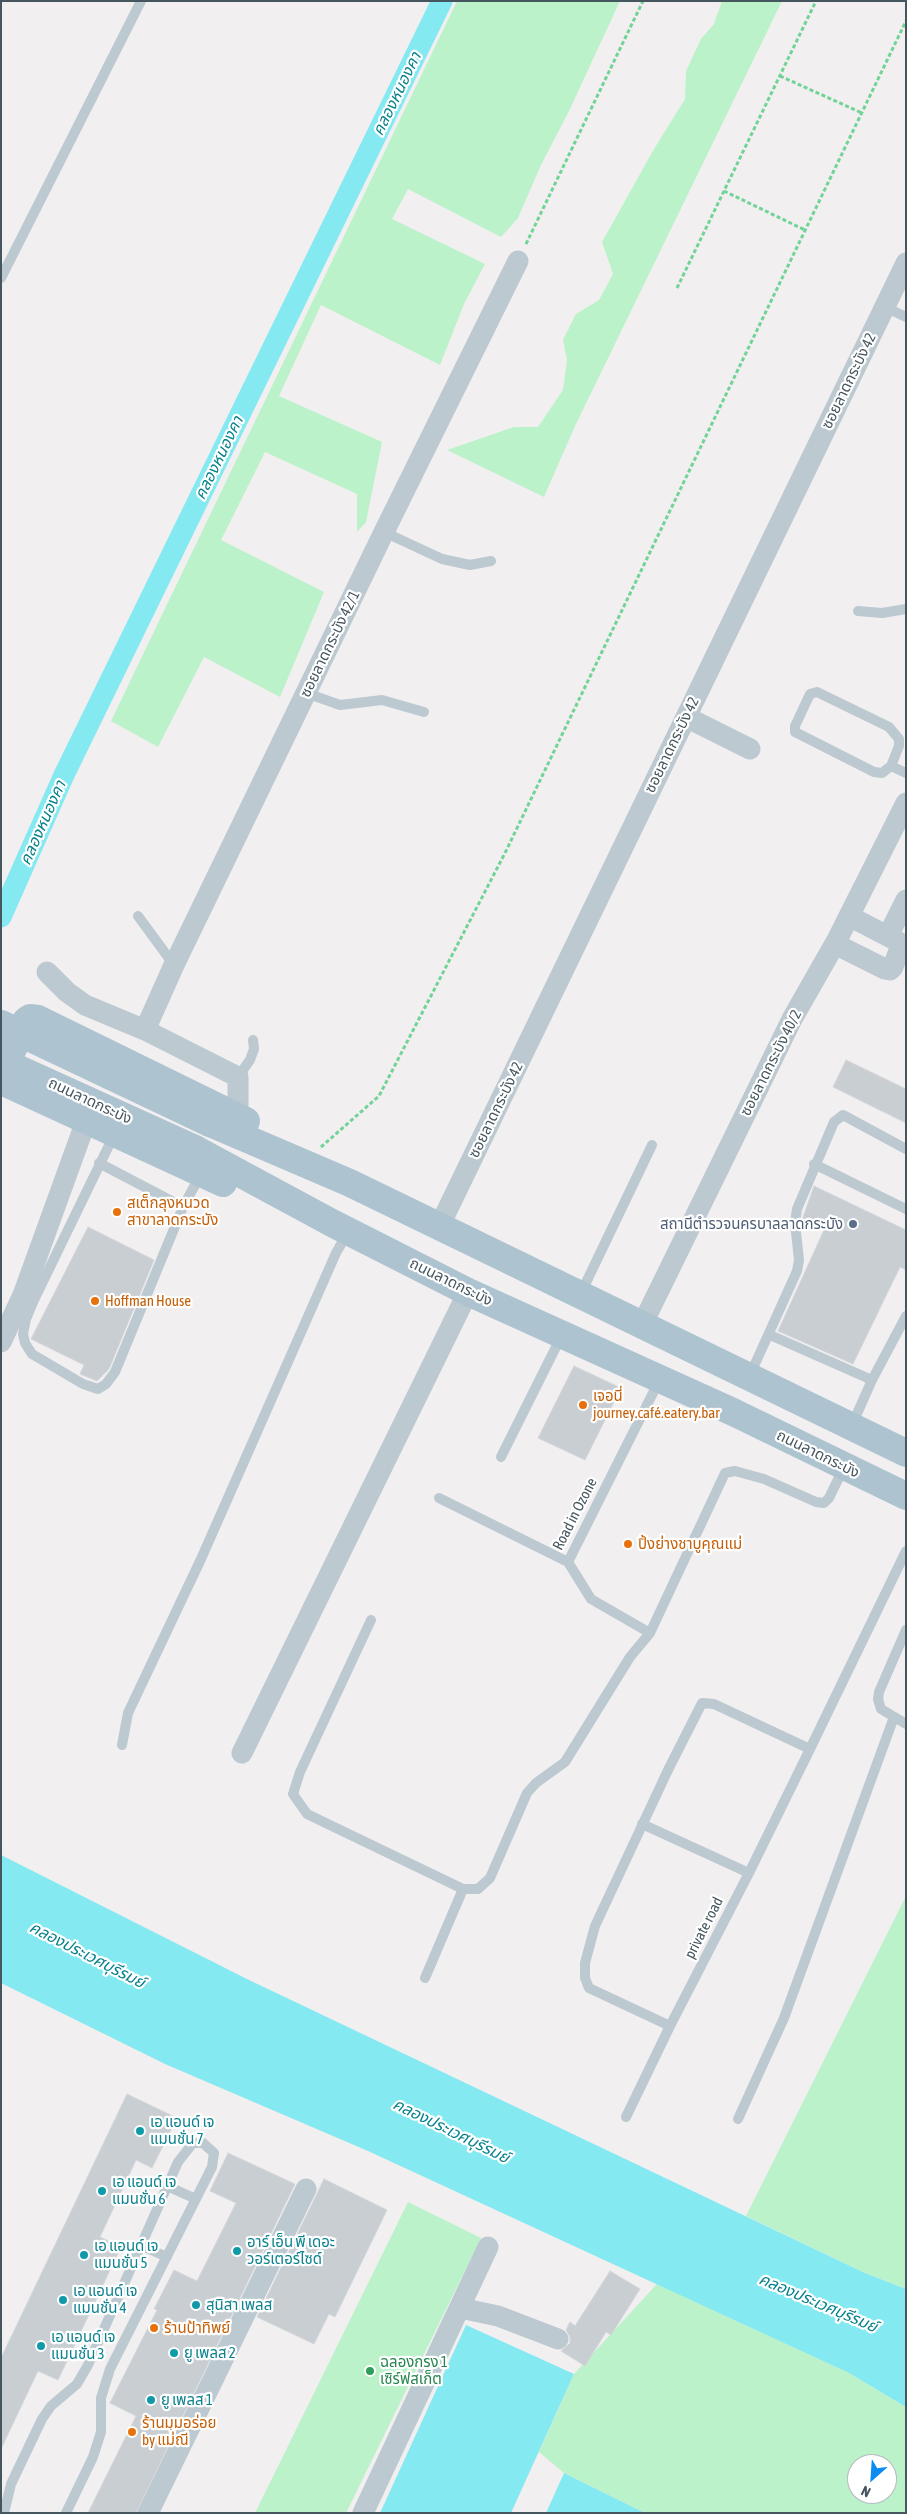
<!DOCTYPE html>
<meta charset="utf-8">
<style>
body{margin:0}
#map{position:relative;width:907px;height:2514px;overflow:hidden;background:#f2eff0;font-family:"Asap Condensed",sans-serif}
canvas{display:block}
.frame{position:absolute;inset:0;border:2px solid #46565f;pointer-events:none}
.north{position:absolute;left:847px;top:2454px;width:50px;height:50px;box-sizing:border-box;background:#fff;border:1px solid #b5bbbf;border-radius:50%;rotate:206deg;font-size:14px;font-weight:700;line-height:20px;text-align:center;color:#46565f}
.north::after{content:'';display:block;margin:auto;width:18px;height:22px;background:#0c8cf0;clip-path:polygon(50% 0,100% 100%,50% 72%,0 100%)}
</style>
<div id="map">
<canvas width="907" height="2514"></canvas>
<div class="frame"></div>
<div class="north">N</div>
</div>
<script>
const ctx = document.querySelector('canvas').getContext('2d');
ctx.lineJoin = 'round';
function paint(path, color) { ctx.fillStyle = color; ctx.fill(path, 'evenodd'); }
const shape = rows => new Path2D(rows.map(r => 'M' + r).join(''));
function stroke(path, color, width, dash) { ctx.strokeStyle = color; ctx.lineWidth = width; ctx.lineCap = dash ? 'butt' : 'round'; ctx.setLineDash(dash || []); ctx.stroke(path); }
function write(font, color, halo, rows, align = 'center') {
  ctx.font = font + ' "Asap Condensed","Noto Sans Thai",sans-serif'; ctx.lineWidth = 4.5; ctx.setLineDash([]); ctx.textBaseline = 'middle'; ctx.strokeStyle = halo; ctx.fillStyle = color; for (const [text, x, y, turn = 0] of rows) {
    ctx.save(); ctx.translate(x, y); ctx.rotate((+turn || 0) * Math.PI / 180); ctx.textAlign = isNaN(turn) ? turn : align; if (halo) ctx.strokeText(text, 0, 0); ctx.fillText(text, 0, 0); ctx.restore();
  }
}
paint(shape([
 [457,1,620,1,569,111,541,165,518,218,501,237,408,189,392,219,485,264,464,304,440,365,321,305,279,396,382,442,366,522,357,532,357,494,265,452,221,540,324,592,280,697,204,657,158,747,111,721],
 [722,1,782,1,575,426,544,497,447,450,514,427,538,427,563,390,567,360,563,340,576,314,599,300,613,274,602,242,654,149,685,99,686,71,701,39,714,24],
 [906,1896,906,2289,865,2273,746,2216],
 [408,2202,481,2238,346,2513,255,2513],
 [657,2284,849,2373,906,2407,906,2513,645,2513,564,2473,539,2452,574,2374],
 [857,2464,887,2464,887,2494,857,2494]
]), '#bbf2ca');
paint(shape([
 [1,1855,249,1980,865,2273,906,2289,906,2407,849,2373,368,2151,165,2064,1,1983],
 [466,2325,574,2374,511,2513,380,2513],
 [564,2473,645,2513,546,2513]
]), '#85e9f2');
stroke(shape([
 [1,917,64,775,442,1]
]), '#85e9f2', 21);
const building = shape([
 [846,1060,906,1089,906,1123,833,1087,846,1060],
 [814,1186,906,1230,906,1270,900,1267,853,1364,778,1331,824,1230,802,1220,814,1186],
 [88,1227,154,1260,109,1369,97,1381,80,1374,84,1365,31,1339,88,1227],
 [574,1366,621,1388,585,1460,538,1438,574,1366],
 [127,2094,177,2118,152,2168,136,2160,100,2237,121,2247,58,2380,38,2371,1,2449,1,2358,127,2094],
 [228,2153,295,2184,136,2513,88,2513,136,2416,110,2403,157,2310,154,2309,174,2270,197,2281,236,2203,210,2191,228,2153],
 [324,2179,387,2210,335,2317,329,2314,314,2344,257,2317,324,2179],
 [610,2271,640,2289,611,2335,606,2332,585,2366,561,2351,570,2343,570,2337,566,2330,570,2322,575,2326,610,2271]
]);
paint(building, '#c9ced3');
stroke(building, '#d3d7dc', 1);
stroke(shape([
 [780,76,862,113],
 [724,191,805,230],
 [526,244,643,1],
 [677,288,816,1],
 [321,1147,379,1096,505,853,906,21]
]), '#71d396', 3, [4, 2.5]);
stroke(shape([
 [1,278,141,1],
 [885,307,906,317],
 [384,532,442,559,470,565,491,561],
 [858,611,882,613,906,609],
 [306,693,340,705,382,700,424,712],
 [891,766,899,746,899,739,889,727,817,692,810,694,795,726,795,732,874,772,882,773,891,766,906,773],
 [138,916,174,965],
 [238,1077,250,1060,254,1049,253,1040],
 [114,1135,33,1302,26,1319,23,1334,25,1343,32,1354,83,1384,98,1389,106,1384,115,1372,183,1207,201,1174],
 [99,1163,183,1207],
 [814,1164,906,1209],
 [581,1293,652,1145],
 [770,1335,872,1380],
 [750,1375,797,1271,799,1260,795,1223,797,1209,834,1122,843,1115,906,1149],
 [852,1425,872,1380,906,1316],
 [501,1457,562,1335],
 [439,1498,568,1562,660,1379],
 [568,1562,591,1599,650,1633],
 [371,1620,300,1772,293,1794,307,1814,463,1889,478,1889,490,1878,527,1793,536,1783,565,1762,630,1657,650,1633,725,1473,735,1471,764,1479,816,1502,824,1503,829,1498,844,1467],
 [906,1630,879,1692,878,1699,881,1709,906,1724],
 [122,1745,128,1713,201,1559,336,1253,348,1232],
 [810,1749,714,1704,702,1703,668,1770,595,1926,585,1963,585,1978,589,1988,670,2026,749,1873,810,1749,906,1551],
 [642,1824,749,1873],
 [425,1978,463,1889],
 [626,2117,670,2026],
 [738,2119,784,2018,894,1717],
 [167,2186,196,2199],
 [140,2245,167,2257],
 [4,2513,11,2484,42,2419,51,2406,77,2384,88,2365,178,2162,193,2143,203,2143,214,2153,212,2167,110,2369,101,2398,101,2432,93,2457,66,2513]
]), '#bcc9d0', 10);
stroke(shape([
 [686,717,750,749],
 [888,936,906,900],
 [835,944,885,969,890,970,893,967,901,945,897,941,849,916],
 [47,972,67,992,85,1005,145,1030,238,1077,238,1117],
 [145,1030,174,965,384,532,518,261],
 [439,1227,906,263],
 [642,1325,792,1019,837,940,906,803],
 [1,1342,23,1295,86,1121],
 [242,1753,468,1292],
 [460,2308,498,2316,558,2339],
 [148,2513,306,2189],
 [363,2513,488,2247]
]), '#bcc9d0', 21);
stroke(shape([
 [1,1074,26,1021,30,1018,38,1019,246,1121],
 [1,1075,2,1079,6,1083,223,1183],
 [210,1123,350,1183,906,1453],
 [195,1149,332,1223,468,1292,733,1412,906,1496]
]), '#adc3d0', 28);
stroke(shape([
 [1,1024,210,1123],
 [1,1061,195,1149]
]), '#adc3d0', 28);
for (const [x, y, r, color] of [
 [117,1212,5,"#e8710a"],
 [853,1224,5,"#5c6f8a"],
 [95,1301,5,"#e8710a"],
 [583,1405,5,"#e8710a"],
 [628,1544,5,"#e8710a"],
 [140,2131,5,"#0f9aa8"],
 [102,2191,5,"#0f9aa8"],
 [237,2251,5,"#0f9aa8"],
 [84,2255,5,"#0f9aa8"],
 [63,2300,5,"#0f9aa8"],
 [196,2305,5,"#0f9aa8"],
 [154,2328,5,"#e8710a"],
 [41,2346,5,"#0f9aa8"],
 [174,2353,5,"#0f9aa8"],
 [370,2371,5,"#2e9e5b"],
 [151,2400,5,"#0f9aa8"],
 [132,2432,5,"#e8710a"]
]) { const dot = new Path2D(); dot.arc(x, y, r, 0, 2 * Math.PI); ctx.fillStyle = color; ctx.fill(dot); stroke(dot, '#fff', 2); }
write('15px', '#46565f', '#fff', [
 ["ซอยลาดกระบัง 42",849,381,-64],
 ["ซอยลาดกระบัง 42/1",330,644,-64],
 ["ซอยลาดกระบัง 42",672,745,-64],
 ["ซอยลาดกระบัง 40/2",771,1063,-63],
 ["ถนนลาดกระบัง",90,1101,25],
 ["ซอยลาดกระบัง 42",496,1110,-64],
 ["ถนนลาดกระบัง",451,1282,26],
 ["ถนนลาดกระบัง",818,1454,26],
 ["Road in Ozone",575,1514,-63],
 ["private road",704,1928,-63]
]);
write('15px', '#c56008', '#fff', [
 ["สเต็กลุงหนวด",127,1203],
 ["สาขาลาดกระบัง",127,1220],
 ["Hoffman House",105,1301],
 ["เจอนี่",593,1396],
 ["journey.café.eatery.bar",593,1413],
 ["ปิ้งย่างชาบูคุณแม่",638,1544],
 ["ร้านป้าทิพย์",164,2328],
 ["ร้านมุมอร่อย",142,2423],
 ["by แม่ณี",142,2440]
], 'left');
write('15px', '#4e5e75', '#fff', [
 ["สถานีตำรวจนครบาลลาดกระบัง",843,1224]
], 'right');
write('15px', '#0d838f', '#fff', [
 ["เอ แอนด์ เจ",150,2122],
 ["แมนชั่น 7",150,2139],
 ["เอ แอนด์ เจ",112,2182],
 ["แมนชั่น 6",112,2199],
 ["อาร์ เอ็น พี เดอะ",247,2242],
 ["วอร์เตอร์ไซด์",247,2259],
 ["เอ แอนด์ เจ",94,2246],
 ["แมนชั่น 5",94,2263],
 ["เอ แอนด์ เจ",73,2291],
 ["แมนชั่น 4",73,2308],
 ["สุนิสา เพลส",206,2305],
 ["เอ แอนด์ เจ",51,2337],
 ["แมนชั่น 3",51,2354],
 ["ยู เพลส 2",184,2353],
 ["ยู เพลส 1",161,2400]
], 'left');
write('15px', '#27864d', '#fff', [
 ["ฉลองกรุง 1",380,2362],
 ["เซิร์ฟสเก็ต",380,2379]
], 'left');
write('italic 16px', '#06828d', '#fff', [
 ["คลองหนองคา",397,94,-64],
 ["คลองหนองคา",219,458,-64],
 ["คลองหนองคา",43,823,-66],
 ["คลองประเวศบุรีรมย์",87,1955,27],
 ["คลองประเวศบุรีรมย์",451,2131,26],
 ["คลองประเวศบุรีรมย์",818,2303,23]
]);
</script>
